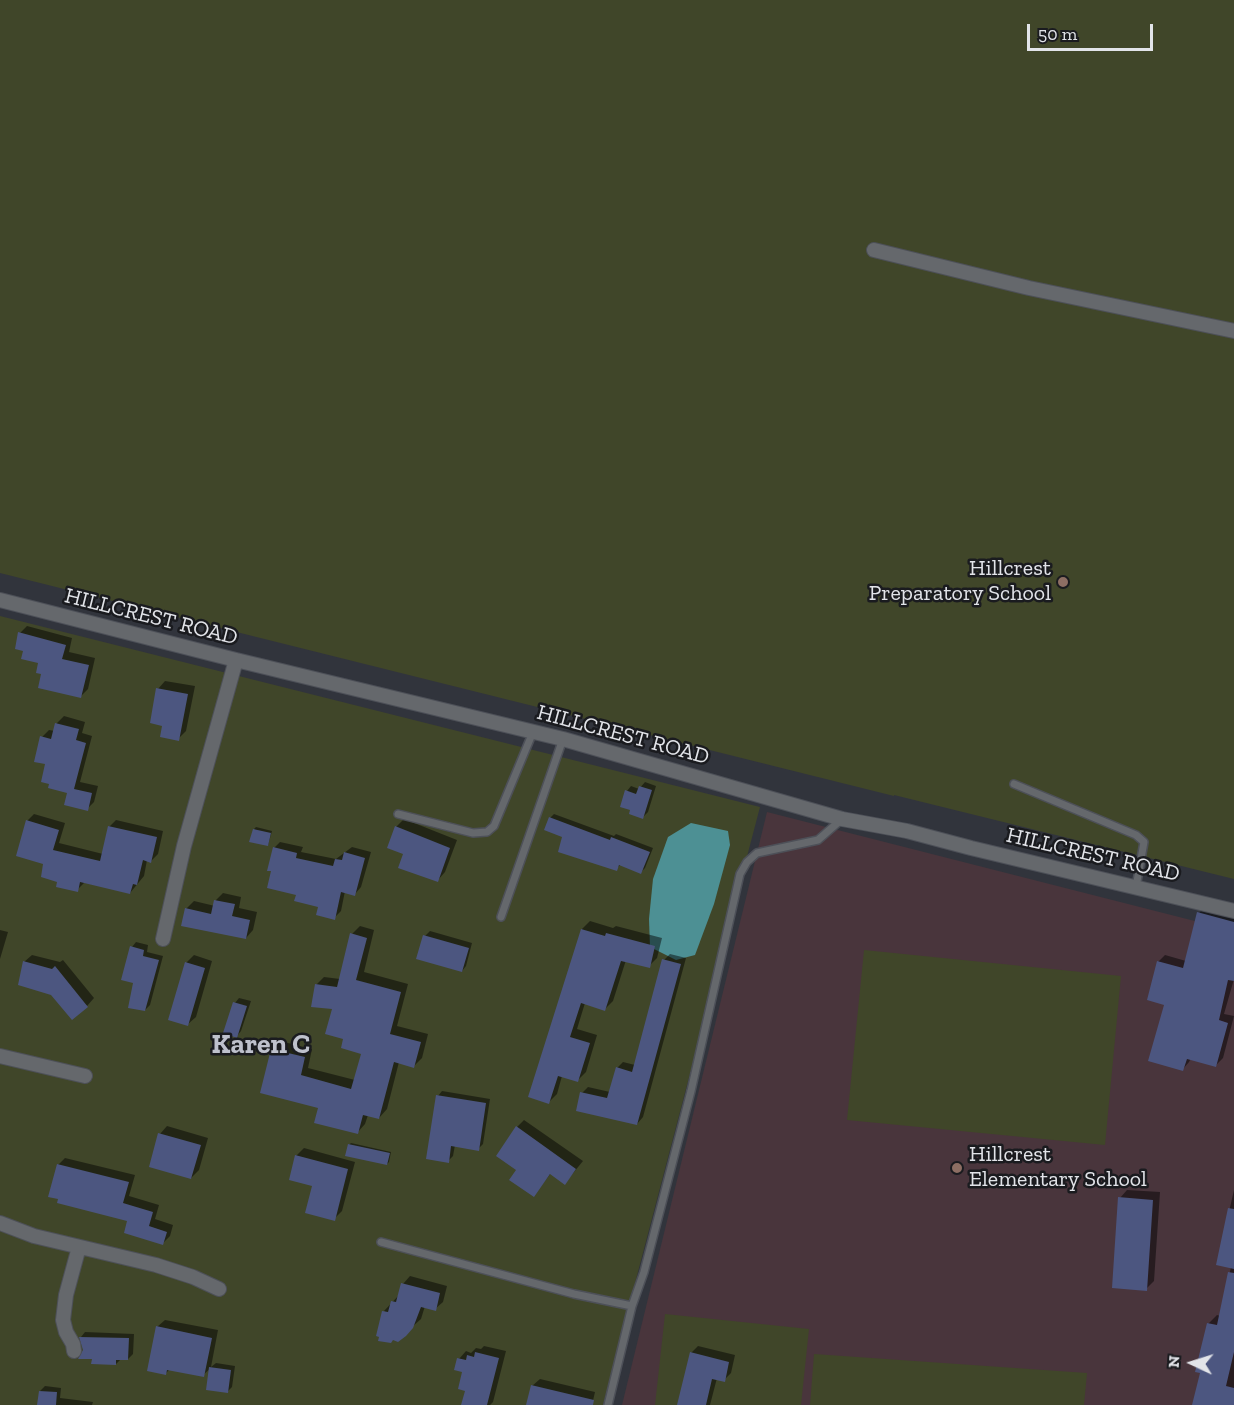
<!DOCTYPE html>
<style>
body{margin:0}
#map{position:relative;width:1234px;height:1405px;overflow:hidden;background:#31343c;font-family:"Zilla Slab",serif}
canvas{display:block}
.north{position:absolute;left:1162px;top:1333px;width:60px;height:60px;-webkit-text-stroke:4px #1a1b1f;paint-order:stroke;rotate:274deg;font-size:16px;font-weight:700;line-height:24px;text-align:center;color:#e2e4e9}
.north::after{content:'';display:block;margin:auto;width:21px;height:27px;background:#e2e4e9;clip-path:polygon(50% 0,100% 100%,50% 72%,0 100%)}
.scale{position:absolute;left:1027px;top:24px;width:126px;height:27px;box-sizing:border-box;border:3px solid #e2e4e9;border-top:0;padding-left:8px;font-size:18px;line-height:21px;white-space:nowrap;color:#e2e4e9;-webkit-text-stroke:4px #1a1b1f;paint-order:stroke}
</style>
<div id="map">
<canvas width="1234" height="1405"></canvas>
<div class="north">N</div>
<div class="scale">50 m</div>
</div>
<script>
const ctx = document.querySelector('canvas').getContext('2d');
ctx.lineJoin = 'round';
function paint(path, color) { ctx.fillStyle = color; ctx.fill(path, 'evenodd'); }
const shape = rows => new Path2D(rows.map(r => 'M' + r).join(''));
function stroke(path, color, width, dash) { ctx.strokeStyle = color; ctx.lineWidth = width; ctx.lineCap = dash ? 'butt' : 'round'; ctx.setLineDash(dash || []); ctx.stroke(path); }
function write(font, color, halo, rows, align = 'center') {
  ctx.font = font + ' "Zilla Slab",serif'; ctx.lineWidth = 5; ctx.setLineDash([]); ctx.textBaseline = 'middle'; ctx.strokeStyle = halo; ctx.fillStyle = color; for (const [text, x, y, turn = 0] of rows) {
    ctx.save(); ctx.translate(x, y); ctx.rotate((+turn || 0) * Math.PI / 180); ctx.textAlign = isNaN(turn) ? turn : align; if (halo) ctx.strokeText(text, 0, 0); ctx.fillText(text, 0, 0); ctx.restore();
  }
}
paint(shape([
 [767,812,1234,931,1234,1405,622,1405]
]), '#49353c');
paint(shape([
 [0,0,1234,0,1234,879,894,795,894,796,0,573],
 [0,616,760,807,603,1405,0,1405],
 [864,950,1121,976,1105,1145,847,1120],
 [665,1314,809,1329,801,1405,655,1405],
 [814,1354,1087,1373,1084,1405,810,1405]
]), '#404629');
paint(shape([
 [691,823,728,831,730,845,714,904,695,955,676,960,650,947,649,919,653,879,668,837]
]), '#4d9094');
paint(shape([
 [27,626,72,638,69,652,95,658,88,689,81,696,43,672,40,662,25,650,20,633],
 [165,681,195,686,186,731,178,739,164,725,158,689],
 [64,716,85,722,82,733,92,736,80,782,98,786,94,802,87,809,69,792,47,763,42,737,49,730,55,731,57,723],
 [645,782,656,786,648,812,643,817,627,791,631,786,639,789],
 [34,814,65,823,59,843,103,854,109,827,116,820,163,831,158,854,151,861,147,860,144,876,130,893,85,882,77,890,59,881,45,863,27,821],
 [554,814,614,836,616,834,653,848,645,868,641,872,621,864,616,869,563,836,550,818],
 [404,819,457,840,445,872,438,880,405,853,396,827],
 [256,827,272,831,268,845,254,829],
 [280,842,303,847,301,852,336,859,352,847,371,852,361,887,355,894,345,891,341,911,334,918,320,905,297,894,272,870,274,848],
 [223,893,241,897,239,908,257,912,253,930,246,938,186,909,194,901,215,906,216,900],
 [1205,907,1234,914,1234,979,1224,1014,1234,1016,1223,1058,1216,1065,1191,1058,1189,1062,1183,1069,1166,1003,1158,962,1165,955,1186,961,1199,913],
 [590,921,613,928,616,926,662,938,657,958,649,966,626,960,613,1001,605,1009,585,1003,577,1029,597,1035,586,1072,578,1080,562,1076,557,1094,549,1102,582,929],
 [360,926,374,930,364,972,408,984,397,1026,428,1034,422,1058,414,1066,399,1062,387,1109,379,1118,368,1115,365,1124,357,1133,320,1107,272,1049,280,1041,312,1049,308,1068,355,1080,363,1053,345,1038,333,1008,316,985,324,977,340,979,352,934],
 [0,930,8,932,0,959],
 [430,931,472,943,466,966,462,971,425,936],
 [136,942,148,945,147,952,163,956,150,1005,145,1010,135,982,132,947],
 [670,954,686,958,643,1117,637,1124,582,1093,588,1087,610,1092,617,1068,623,1062,635,1065,664,960],
 [32,955,60,962,63,960,94,998,87,1006,24,962],
 [194,955,212,961,196,1017,188,1024,186,963],
 [239,998,251,1001,241,1031,237,1036,235,1003],
 [442,1091,490,1099,483,1144,478,1149,455,1145,453,1156,448,1161,438,1096],
 [524,1120,583,1161,565,1183,551,1173,534,1195,519,1169,517,1127],
 [167,1126,208,1138,199,1170,191,1178,160,1134],
 [351,1143,391,1152,389,1162,387,1164,349,1145],
 [304,1148,355,1162,342,1211,334,1219,296,1156],
 [65,1158,135,1175,129,1196,159,1205,155,1219,173,1225,170,1236,163,1243,129,1220,58,1165],
 [1127,1190,1160,1192,1154,1281,1146,1289,1120,1198],
 [1234,1190,1234,1405,1194,1405,1202,1372,1208,1324,1217,1315,1220,1316,1231,1267,1217,1264],
 [410,1276,447,1286,443,1302,435,1309,425,1306,421,1319,412,1327,384,1311,400,1294,403,1284],
 [165,1320,218,1330,211,1367,216,1363,235,1366,232,1387,227,1392,211,1368,203,1375,170,1369,166,1373,157,1327],
 [85,1332,134,1334,133,1354,128,1359,121,1359,116,1364,93,1358,85,1350,81,1337],
 [484,1346,506,1351,493,1402,490,1405,466,1405,464,1371,459,1359,466,1351,471,1353,476,1348,481,1349],
 [698,1346,735,1355,731,1373,724,1380,717,1378,710,1405,679,1405,691,1353],
 [540,1379,595,1392,592,1405,528,1405,532,1386],
 [45,1386,61,1388,60,1398,93,1402,92,1405,39,1405,40,1391]
]), '#0007');
paint(shape([
 [18,632,66,645,62,659,89,665,81,698,38,688,41,674,36,673,38,663,21,659,23,651,15,649],
 [156,688,188,694,179,741,160,737,162,726,150,723],
 [55,723,79,729,76,740,86,743,74,789,92,793,88,811,64,805,67,793,48,788,49,784,41,782,45,764,34,762,40,736,51,739],
 [639,786,652,790,643,819,629,814,630,810,620,807,625,790,636,794],
 [549,817,610,840,611,837,650,852,641,874,619,865,617,871,558,852,562,837,544,830],
 [26,820,59,830,53,850,100,861,108,826,157,837,151,863,143,860,137,885,133,884,130,894,80,882,78,892,56,887,57,882,41,877,43,864,16,856],
 [395,826,450,848,438,882,398,868,403,854,387,848],
 [253,829,271,833,268,846,249,842],
 [273,847,297,853,296,858,333,866,335,859,342,860,344,852,365,858,355,896,341,892,335,920,316,915,318,907,294,901,296,895,267,888,271,871,267,871],
 [214,900,235,904,232,916,250,920,246,939,181,926,185,908,211,914],
 [1197,912,1234,922,1234,981,1228,980,1219,1020,1228,1023,1216,1067,1187,1059,1183,1071,1148,1061,1164,1005,1147,1000,1157,961,1183,968],
 [581,929,605,936,606,933,655,946,650,968,621,961,605,1011,581,1003,570,1037,590,1043,578,1082,558,1076,549,1104,528,1097],
 [350,933,367,938,356,980,401,992,390,1034,421,1042,414,1068,394,1062,379,1119,363,1115,358,1134,314,1123,318,1108,260,1093,271,1049,305,1057,301,1075,351,1089,361,1054,341,1048,343,1039,325,1034,332,1009,311,1007,315,984,337,987],
 [423,935,469,948,462,972,416,959],
 [130,946,144,950,143,956,159,960,145,1011,128,1008,133,983,121,980],
 [662,959,681,964,637,1125,576,1111,580,1092,607,1098,616,1067,632,1072],
 [23,961,52,969,55,966,88,1007,72,1020,51,995,18,985],
 [185,962,205,968,188,1026,168,1020],
 [233,1002,247,1006,237,1038,223,1033],
 [436,1095,486,1103,479,1151,451,1146,449,1163,426,1159],
 [516,1126,576,1169,565,1185,550,1174,534,1197,509,1180,516,1170,496,1156],
 [158,1133,201,1145,191,1179,149,1167],
 [348,1144,390,1153,387,1165,345,1156],
 [295,1155,348,1169,335,1221,305,1213,312,1186,289,1180],
 [57,1164,129,1182,123,1203,153,1212,149,1226,167,1232,163,1245,124,1233,127,1221,57,1203,58,1199,48,1197],
 [1118,1197,1153,1200,1147,1291,1112,1288],
 [1228,1208,1234,1209,1234,1269,1216,1265],
 [1228,1272,1234,1273,1234,1352,1226,1386,1234,1388,1234,1405,1192,1405,1200,1373,1195,1372,1207,1323,1217,1325],
 [401,1283,440,1293,436,1311,421,1307,413,1328,406,1336,398,1342,393,1340,391,1343,378,1341,379,1337,376,1336,382,1311,388,1312,391,1301,396,1302],
 [156,1326,212,1338,204,1377,167,1370,166,1375,147,1371],
 [79,1337,129,1338,128,1360,116,1360,116,1365,91,1364,92,1359,78,1359,83,1350],
 [475,1352,499,1358,487,1405,461,1405,465,1391,458,1389,462,1372,454,1370,457,1358,466,1360,467,1355,474,1357],
 [690,1352,729,1362,725,1382,712,1379,706,1405,677,1405],
 [209,1367,231,1370,228,1393,206,1390],
 [531,1385,594,1400,593,1405,526,1405],
 [39,1391,57,1392,56,1405,37,1405]
]), '#4c5680');
const service = shape([
 [1014,784,1136,835,1144,842,1136,887],
 [398,814,473,833,487,832,494,826,533,732],
 [501,917,563,739],
 [381,1242,574,1294,632,1306],
 [608,1405,632,1306,644,1272,691,1091,740,874,747,862,757,853,818,840,842,819]
]);
const minor = shape([
 [874,250,1029,288,1234,331],
 [0,600,236,660,563,739,842,819,907,831,971,848,1234,911],
 [163,939,184,846,236,660],
 [0,1056,85,1076],
 [0,1223,34,1236,156,1265,193,1277,219,1289],
 [74,1351,73,1344,66,1332,63,1320,66,1295,79,1247]
]);
stroke(service, '#4d5058', 10);
stroke(minor, '#4d5058', 16);
stroke(service, '#65686c', 7);
stroke(minor, '#65686c', 14);
for (const [x, y, r, color] of [
 [1063,582,6,"#8d6e63"],
 [957,1168,6,"#8d6e63"]
]) { const dot = new Path2D(); dot.arc(x, y, r, 0, 2 * Math.PI); ctx.fillStyle = color; ctx.fill(dot); stroke(dot, '#1a1b1f', 2); }
write('22px', '#e2e4e9', '#1a1b1f', [
 ["Hillcrest",1051,569],
 ["Preparatory School",1051,594],
 ["Hillcrest",969,1155,"left"],
 ["Elementary School",969,1180,"left"]
], 'right');
write('22px', '#e2e4e9', '#1a1b1f', [
 ["HILLCREST ROAD",151,617,14],
 ["HILLCREST ROAD",623,735,15],
 ["HILLCREST ROAD",1093,855,13]
]);
write('bold 28px', '#bec1cc', '#1a1b1f', [
 ["Karen C",261,1045]
]);
</script>
